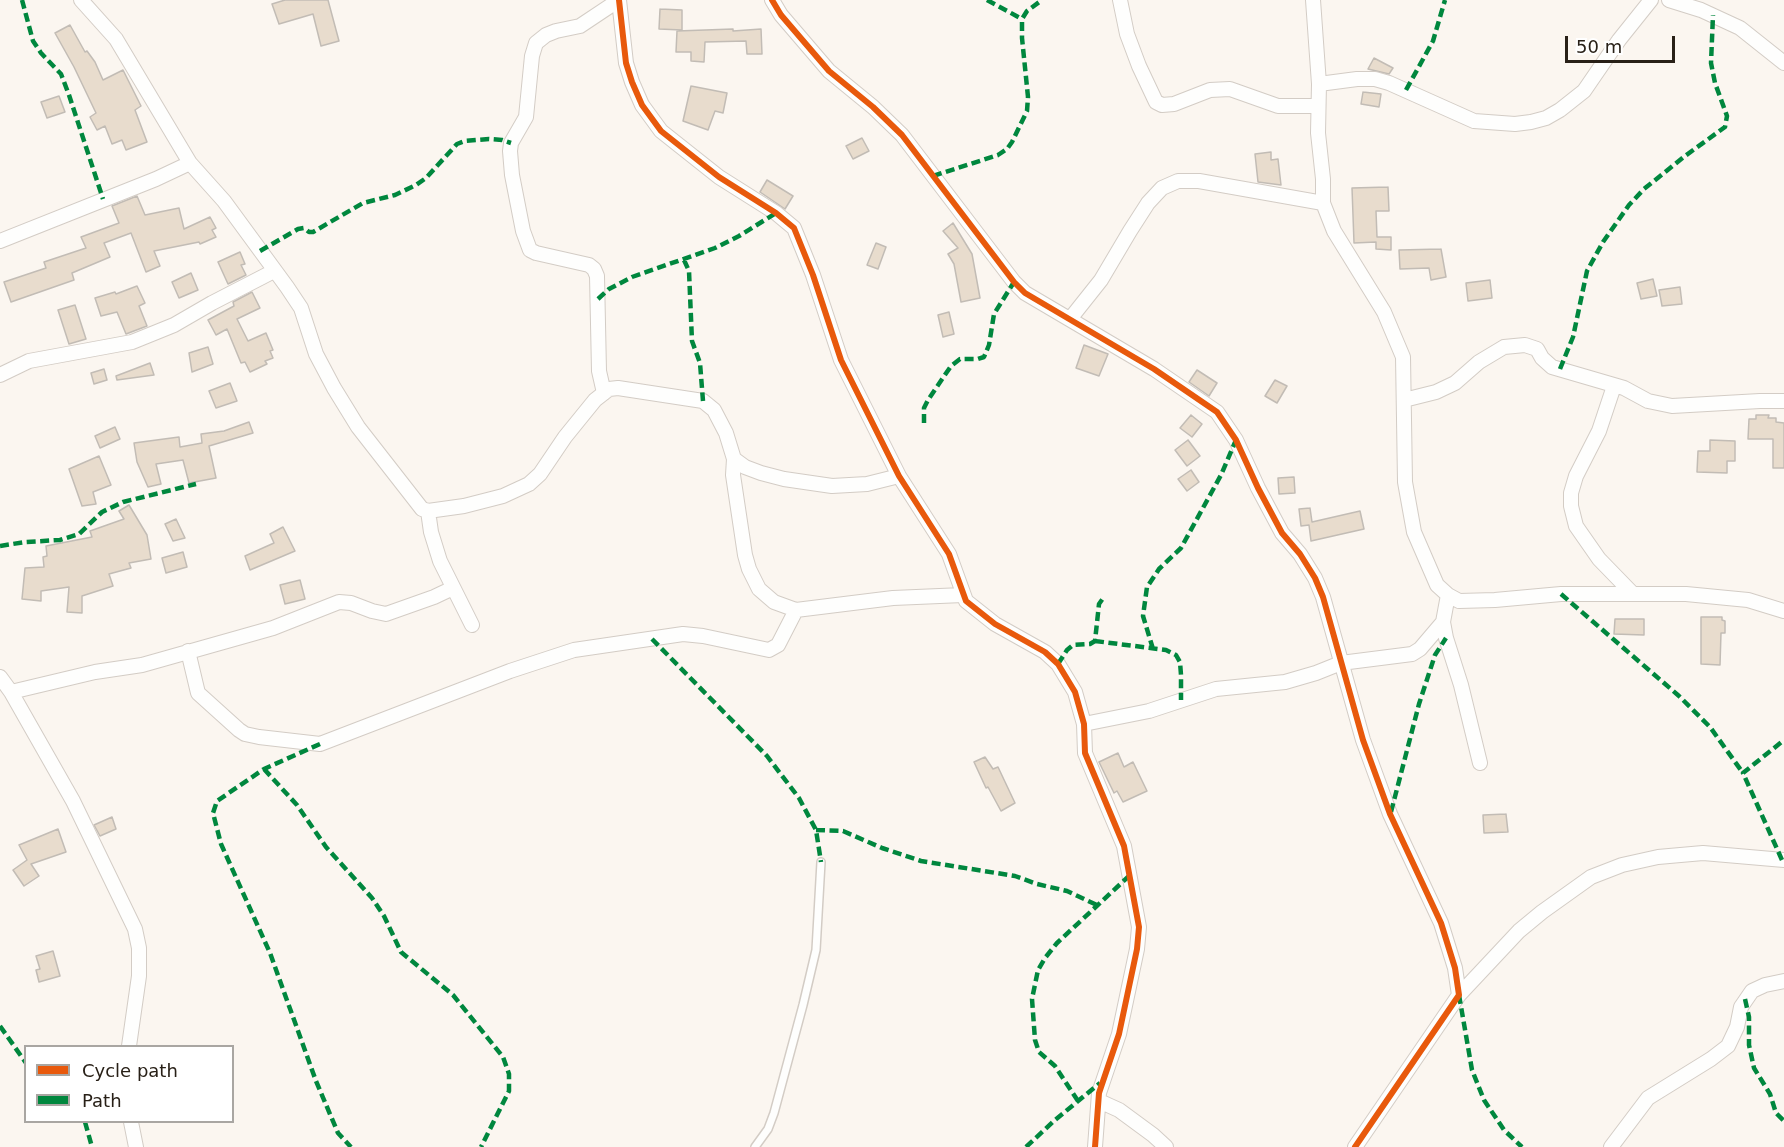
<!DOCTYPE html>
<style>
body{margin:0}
#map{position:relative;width:1784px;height:1147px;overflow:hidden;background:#fbf6f0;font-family:"DejaVu Sans",sans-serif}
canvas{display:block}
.legend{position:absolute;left:24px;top:1045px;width:210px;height:78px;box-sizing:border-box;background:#fff;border:2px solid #a9a6a2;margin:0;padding:8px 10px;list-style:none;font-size:18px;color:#282017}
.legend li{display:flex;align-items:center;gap:12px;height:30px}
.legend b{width:30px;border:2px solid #a9a6a2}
.scale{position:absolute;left:1565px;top:36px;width:110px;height:27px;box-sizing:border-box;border:3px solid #282017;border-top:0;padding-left:8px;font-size:18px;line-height:21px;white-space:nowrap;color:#282017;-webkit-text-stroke:4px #fff;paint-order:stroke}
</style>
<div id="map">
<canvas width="1784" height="1147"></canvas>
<ul class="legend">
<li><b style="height:8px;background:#e8590c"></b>Cycle path</li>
<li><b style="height:8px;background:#00873e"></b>Path</li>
</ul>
<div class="scale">50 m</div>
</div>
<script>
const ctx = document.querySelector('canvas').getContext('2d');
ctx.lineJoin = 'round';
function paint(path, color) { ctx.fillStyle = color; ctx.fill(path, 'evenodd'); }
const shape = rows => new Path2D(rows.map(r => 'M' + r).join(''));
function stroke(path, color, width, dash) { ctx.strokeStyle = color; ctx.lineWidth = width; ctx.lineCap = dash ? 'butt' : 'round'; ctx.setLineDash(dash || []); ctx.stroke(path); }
const building = shape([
 [285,0,328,0,339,41,321,46,313,14,279,24,272,4,285,0],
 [660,9,682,10,682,30,659,29,660,9],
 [70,25,85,52,87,51,95,62,103,80,123,70,141,106,135,110,147,142,126,150,122,140,112,144,105,126,97,130,90,117,96,113,74,67,55,33,70,25],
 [733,29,733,31,761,29,762,54,747,54,746,41,705,42,704,62,691,61,691,52,676,52,677,31,733,29],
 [1374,58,1393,68,1389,74,1368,69,1374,58],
 [691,86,727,93,723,113,715,111,708,130,683,121,691,86],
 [1363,92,1381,94,1379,107,1361,104,1363,92],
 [59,96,65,112,47,118,41,102,59,96],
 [862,138,869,151,853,159,846,146,862,138],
 [1271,152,1271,160,1278,159,1281,185,1258,182,1255,154,1271,152],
 [767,180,793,196,785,209,760,192,767,180],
 [1388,187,1389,211,1376,211,1377,237,1391,237,1391,250,1376,249,1376,242,1354,243,1352,188,1388,187],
 [137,196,145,215,179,208,184,229,210,217,216,228,212,230,216,237,200,244,199,242,154,251,160,266,146,272,131,233,104,243,110,257,72,273,74,280,11,302,4,282,46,268,44,262,86,248,81,237,119,223,112,206,137,196],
 [953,223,972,254,980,298,961,302,954,264,948,254,958,248,943,231,953,223],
 [876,243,886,247,878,269,867,265,876,243],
 [1441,249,1446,277,1431,280,1429,268,1400,269,1399,250,1441,249],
 [240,252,245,264,241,265,246,275,228,284,218,262,240,252],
 [191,273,198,290,179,298,172,282,191,273],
 [1653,279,1657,296,1641,299,1637,283,1653,279],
 [1490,280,1492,298,1468,301,1466,283,1490,280],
 [137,286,145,303,139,306,147,326,126,334,117,312,101,316,95,298,115,292,116,294,137,286],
 [1680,287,1682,304,1662,306,1659,290,1680,287],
 [252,292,260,308,237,319,248,341,266,333,273,350,270,351,273,358,265,361,267,364,250,372,245,362,241,363,227,329,216,335,208,320,234,306,233,302,252,292],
 [75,305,86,339,69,344,58,310,75,305],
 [949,312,954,334,943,337,938,315,949,312],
 [1084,345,1108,354,1099,376,1076,368,1084,345],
 [208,347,213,364,192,372,189,353,208,347],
 [150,363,154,375,117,380,116,376,150,363],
 [104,369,107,380,94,384,91,373,104,369],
 [1197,370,1217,383,1209,396,1189,382,1197,370],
 [1275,380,1287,386,1277,403,1265,396,1275,380],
 [230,383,237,401,216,408,209,391,230,383],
 [1191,415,1202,424,1192,437,1180,428,1191,415],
 [1756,415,1769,415,1768,418,1776,418,1776,422,1784,423,1784,468,1773,468,1773,439,1748,439,1749,419,1756,419,1756,415],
 [249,422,253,433,209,446,216,478,189,483,183,460,156,464,161,484,148,487,137,462,134,443,179,437,180,447,202,443,201,434,224,431,249,422],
 [115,427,120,439,100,448,95,436,115,427],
 [1188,440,1200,456,1187,466,1175,450,1188,440],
 [1710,440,1735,441,1735,461,1727,461,1727,473,1697,472,1698,451,1710,451,1710,440],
 [99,456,111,485,93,492,96,504,82,506,69,469,99,456],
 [1191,470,1199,482,1187,491,1178,479,1191,470],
 [1294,477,1295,493,1279,494,1278,478,1294,477],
 [129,505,147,535,151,559,129,563,131,568,109,574,113,586,82,596,82,613,67,612,69,587,41,591,41,601,22,599,25,568,44,567,43,557,47,556,46,546,92,537,90,531,124,519,119,511,129,505],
 [1310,508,1312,522,1360,511,1364,529,1311,541,1309,525,1301,526,1299,509,1310,508],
 [176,519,185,538,173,541,165,524,176,519],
 [283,527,295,551,250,570,245,556,274,543,270,534,283,527],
 [183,552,187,567,166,573,162,558,183,552],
 [300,580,305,599,285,604,280,585,300,580],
 [1701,617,1722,617,1722,620,1725,621,1725,633,1721,633,1720,665,1701,664,1701,617],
 [1615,619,1644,619,1644,635,1614,634,1615,619],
 [1118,753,1124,767,1133,762,1147,791,1123,802,1117,791,1114,793,1099,762,1118,753],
 [985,757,993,769,998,767,1015,803,1001,811,988,787,986,788,974,762,985,757],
 [1506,814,1508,832,1484,833,1483,815,1506,814],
 [112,817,116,829,100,836,94,825,112,817],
 [58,829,66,852,31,864,39,876,24,886,13,870,27,860,19,845,58,829],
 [53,951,60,976,39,982,36,970,40,969,36,956,53,951]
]);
paint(building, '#e8dccd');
stroke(building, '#c2bcb5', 1.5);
const service = shape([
 [755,1147,768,1129,774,1113,803,1005,816,950,821,862]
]);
const minor = shape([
 [81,0,116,39,190,163,224,201,287,287,301,308,316,354,334,388,358,427,422,509,428,511,464,506,503,496,529,484,540,474,565,437,595,400,609,389,618,388,703,401,714,410,726,433,734,459,745,467,761,473,784,479,832,486,867,484,899,476],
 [619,0,626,63,632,82,642,105,661,131,719,177,776,213,794,228,813,275,841,360,899,476,949,554,966,601,995,624,1045,652,1058,664,1075,692,1084,724,1085,753,1124,846,1139,927,1137,949,1119,1034,1099,1093,1095,1147],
 [772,0,781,15,829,71,873,107,902,135,1014,282,1025,293,1154,369,1217,412,1236,440,1258,488,1282,533,1300,554,1315,578,1323,597,1363,740,1390,814,1441,923,1455,968,1459,995,1355,1147],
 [1120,0,1127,34,1139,66,1156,102,1162,105,1174,104,1210,90,1230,89,1278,106,1318,106],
 [1313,0,1319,84,1318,133,1323,179,1323,203,1334,231,1384,312,1403,357,1405,482,1414,532,1437,585,1448,595,1459,601,1495,600,1561,594,1686,594,1748,600,1784,611],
 [1669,0,1701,10,1740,28,1784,63],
 [1319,84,1357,79,1375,79,1389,83,1474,121,1515,124,1531,122,1546,118,1560,110,1584,91,1619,40,1651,0],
 [0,241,156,179,190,163],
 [1070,319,1101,280,1130,231,1148,203,1162,188,1178,181,1199,181,1323,203],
 [0,375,29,361,132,342,174,325,212,303,274,271],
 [1614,386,1599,431,1576,476,1571,493,1571,506,1576,526,1599,559,1633,594],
 [604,393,599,371,597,276,594,269,589,265,536,253,530,250,523,231,512,175,510,151,511,143,526,117,532,56,536,43,546,35,556,31,580,26,619,0],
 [1404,400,1436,392,1455,383,1479,362,1504,347,1525,345,1537,349,1542,358,1552,367,1624,388,1648,401,1672,406,1760,401,1784,401],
 [734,459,733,475,745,555,749,569,759,589,774,602,796,610,893,598,963,595],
 [428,511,431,532,440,561,472,625],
 [1448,595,1443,622,1446,638,1461,685,1480,763],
 [188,651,198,693,239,730,245,734,259,737,320,744,510,671,574,650,683,634,703,636,769,650,778,645,796,610],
 [0,677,11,692,73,801,135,929,139,948,139,976,129,1046],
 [11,692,95,672,142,665,273,628,339,602,351,603,372,611,386,614,434,597,453,588],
 [1084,724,1149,711,1216,689,1285,682,1316,673,1341,663,1412,654,1420,649,1443,622],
 [1459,995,1519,931,1542,912,1591,877,1622,865,1658,857,1703,853,1784,860],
 [1099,1101,1119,1110,1153,1135,1166,1147],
 [131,1122,136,1147],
 [1611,1147,1648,1098,1711,1059,1728,1046,1737,1027,1741,1007,1752,991,1765,985,1784,981]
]);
stroke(service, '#d3ccc5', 10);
stroke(minor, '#d3ccc5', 16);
stroke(service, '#fefefd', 7);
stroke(minor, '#fefefd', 14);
stroke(shape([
 [22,0,33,41,41,53,61,74,69,95,103,199],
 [987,0,1022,19],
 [1406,90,1433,41,1445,0],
 [933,176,998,155,1007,149,1012,142,1027,111,1028,97,1022,38,1022,19,1027,11,1042,0],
 [260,251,298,229,304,228,309,232,313,232,363,203,395,195,416,185,426,178,457,144,465,141,489,139,502,140,511,143],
 [684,260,689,271,692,341,700,363,703,401],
 [598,299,609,289,632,277,715,248,739,236,776,213],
 [1560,369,1573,337,1587,271,1603,242,1629,205,1644,189,1685,156,1725,127,1727,116,1715,83,1711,63,1713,15],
 [924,423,924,408,928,400,951,366,960,359,978,359,984,357,989,345,994,314,1014,282],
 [0,546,25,542,60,540,79,534,102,512,123,502,196,484],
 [1561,594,1679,696,1710,727,1743,773],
 [652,639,767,756,799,798,816,830,821,862],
 [1095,641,1166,650,1176,655,1180,662,1181,675,1181,700],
 [1153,649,1143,616,1147,587,1159,569,1181,548,1221,475,1236,440],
 [1058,664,1067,650,1073,645,1090,644,1095,641,1099,604,1104,597],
 [320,744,264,769,217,801,213,813,221,844,270,953,316,1081,338,1133,351,1147],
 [264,769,297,805,326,847,372,898,384,916,401,952,453,995,503,1057,509,1074,509,1091,481,1147],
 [1391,812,1419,704,1435,655,1446,638],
 [816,830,843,831,882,848,921,861,1015,876,1037,884,1067,891,1099,906],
 [1782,860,1743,773,1784,740],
 [1459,995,1472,1070,1484,1100,1504,1130,1522,1147],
 [1745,999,1749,1017,1749,1045,1754,1068,1770,1094,1776,1113,1784,1121],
 [0,1026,26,1063],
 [1078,1101,1055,1066,1039,1052,1035,1040,1032,999,1038,970,1045,958,1057,943,1129,876],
 [85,1122,92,1147],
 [1026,1147,1055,1120,1100,1083]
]), '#00873e', 4.5, [9, 4.5]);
stroke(shape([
 [619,0,626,63,632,82,642,105,661,131,719,177,776,213,794,228,813,275,841,360,899,476,949,554,966,601,995,624,1045,652,1058,664,1075,692,1084,724,1085,753,1124,846,1139,927,1137,949,1119,1034,1099,1093,1095,1147],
 [772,0,781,15,829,71,873,107,902,135,1014,282,1025,293,1154,369,1217,412,1236,440,1258,488,1282,533,1300,554,1315,578,1323,597,1363,740,1390,814,1441,923,1455,968,1459,995,1355,1147]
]), '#e8590c', 6);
</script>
